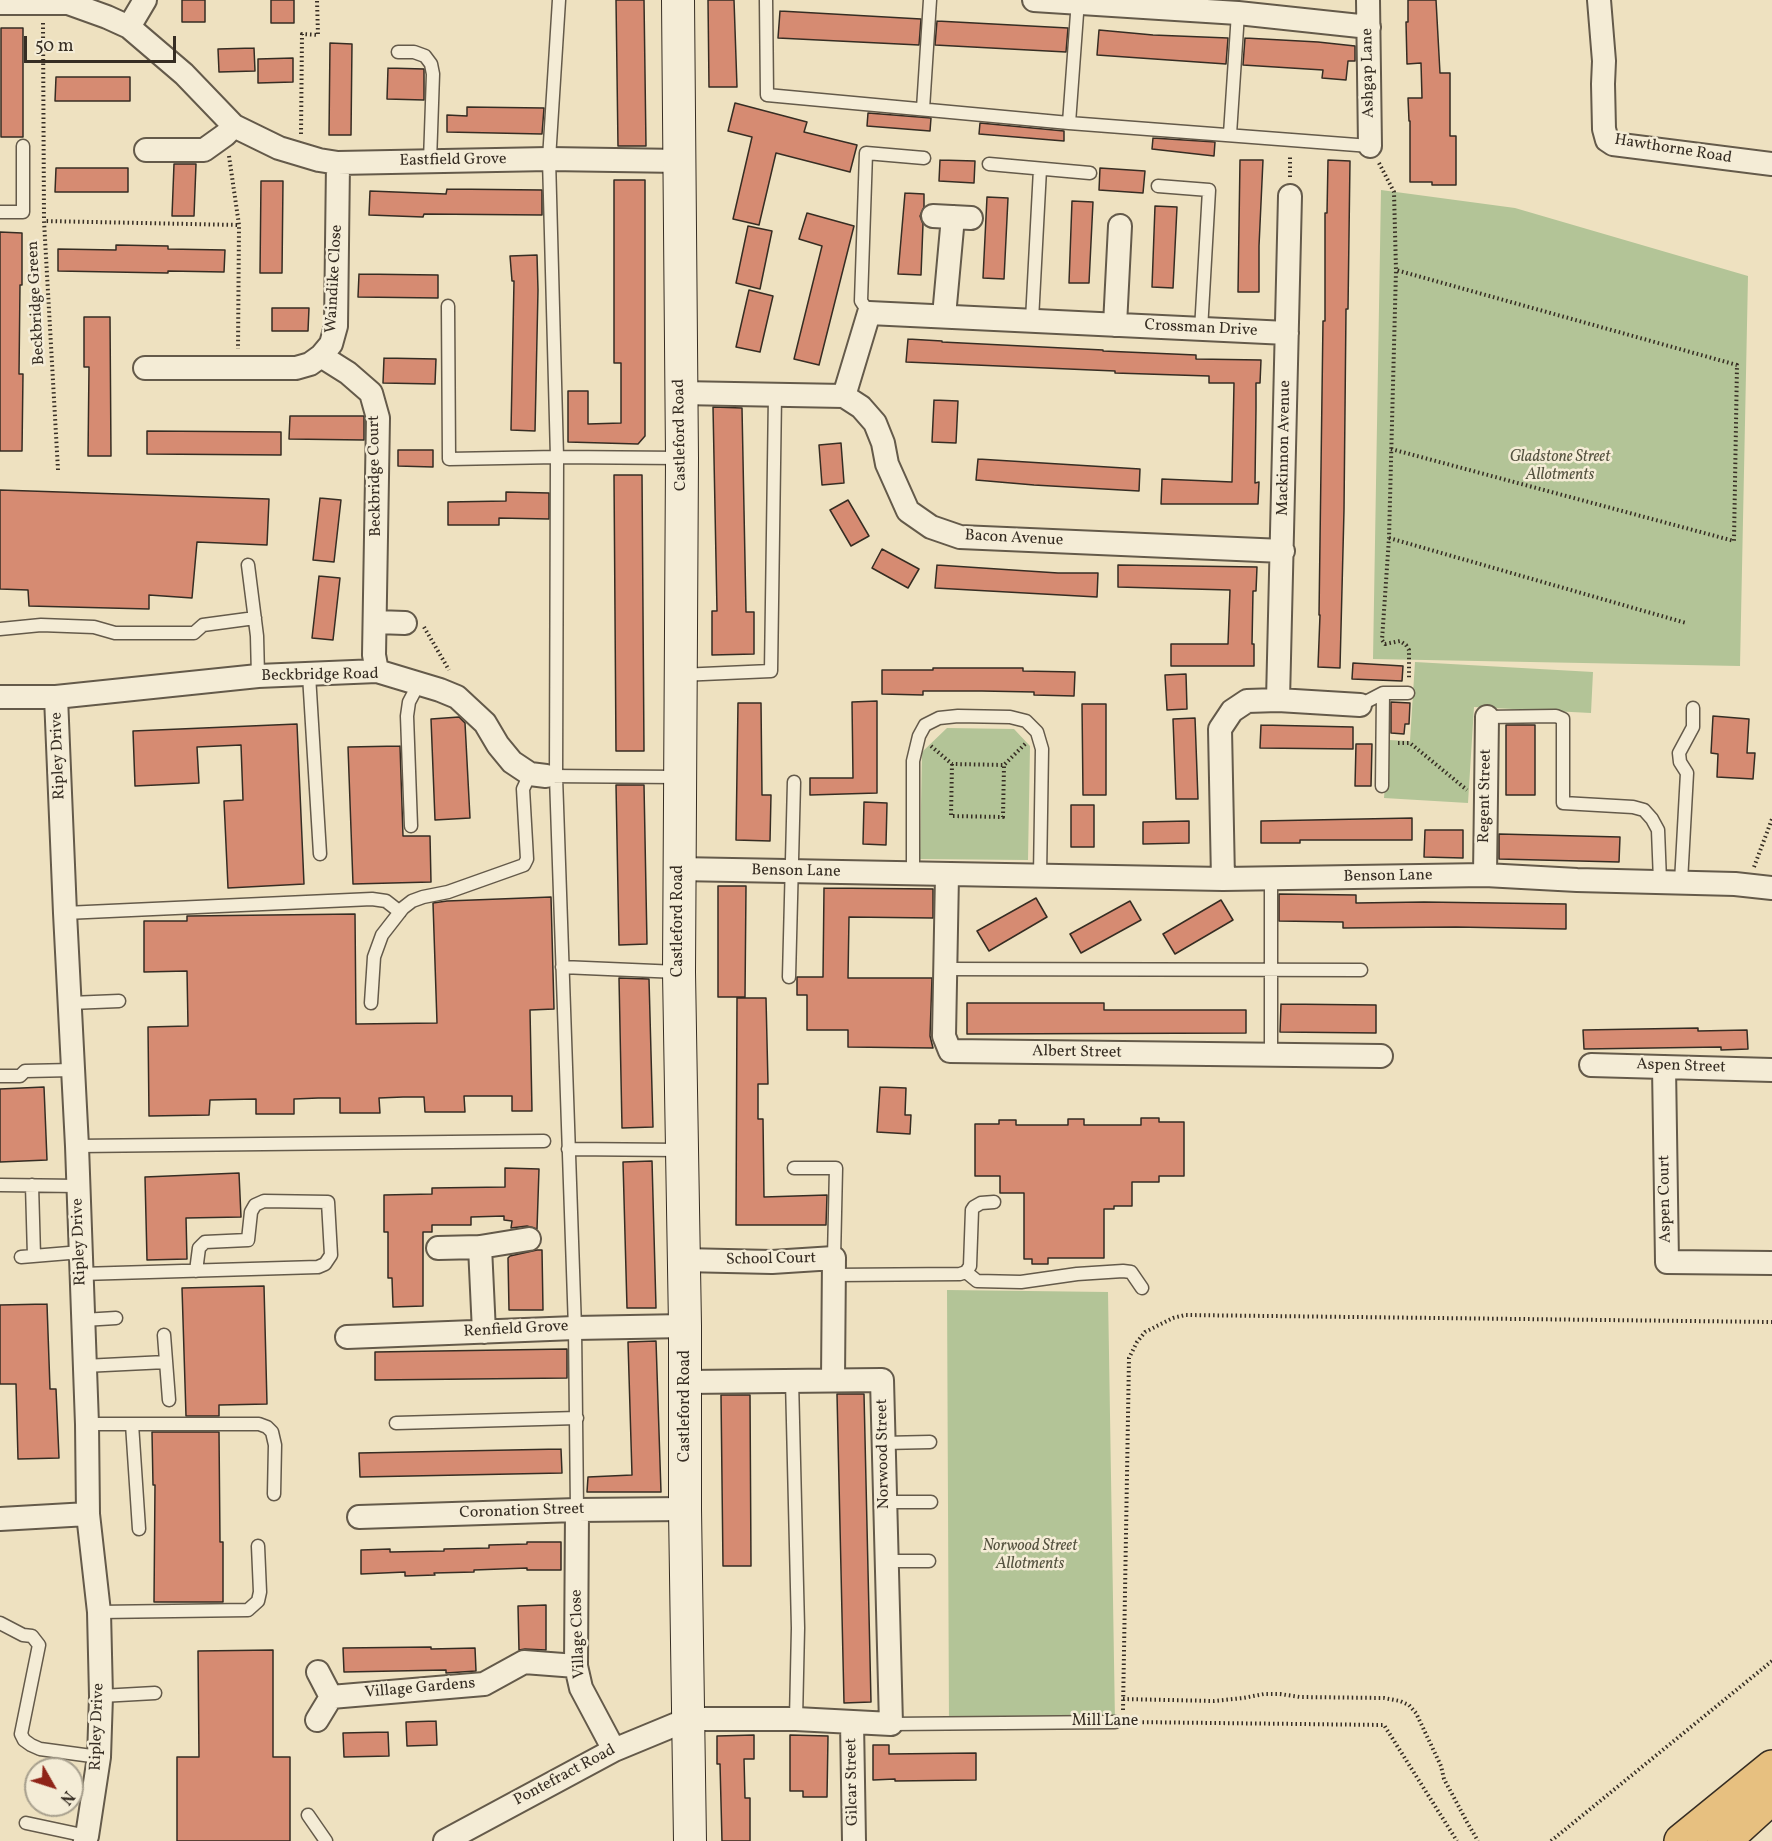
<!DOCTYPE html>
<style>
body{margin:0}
#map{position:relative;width:1772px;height:1841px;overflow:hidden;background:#eee1c0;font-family:Vollkorn,serif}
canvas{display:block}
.north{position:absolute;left:24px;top:1757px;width:60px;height:60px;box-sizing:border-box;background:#f4ecd6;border:2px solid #a8a08e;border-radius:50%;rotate:129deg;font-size:16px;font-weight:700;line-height:24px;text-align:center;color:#362d23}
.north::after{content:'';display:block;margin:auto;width:21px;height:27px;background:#8f2418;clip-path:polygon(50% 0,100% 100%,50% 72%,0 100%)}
.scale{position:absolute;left:24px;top:36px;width:152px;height:27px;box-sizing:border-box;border:3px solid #362d23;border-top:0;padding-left:8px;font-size:18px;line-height:21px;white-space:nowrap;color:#362d23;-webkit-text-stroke:4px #f4ecd6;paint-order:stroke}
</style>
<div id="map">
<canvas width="1772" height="1841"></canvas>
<div class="north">N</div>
<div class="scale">50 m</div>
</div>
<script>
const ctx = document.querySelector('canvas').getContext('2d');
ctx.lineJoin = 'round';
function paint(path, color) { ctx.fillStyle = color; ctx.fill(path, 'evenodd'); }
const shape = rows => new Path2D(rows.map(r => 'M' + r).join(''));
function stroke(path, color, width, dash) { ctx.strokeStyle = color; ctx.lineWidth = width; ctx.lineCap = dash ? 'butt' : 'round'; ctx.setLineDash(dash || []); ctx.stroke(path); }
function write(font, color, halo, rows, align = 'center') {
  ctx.font = font + ' Vollkorn,serif'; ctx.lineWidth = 5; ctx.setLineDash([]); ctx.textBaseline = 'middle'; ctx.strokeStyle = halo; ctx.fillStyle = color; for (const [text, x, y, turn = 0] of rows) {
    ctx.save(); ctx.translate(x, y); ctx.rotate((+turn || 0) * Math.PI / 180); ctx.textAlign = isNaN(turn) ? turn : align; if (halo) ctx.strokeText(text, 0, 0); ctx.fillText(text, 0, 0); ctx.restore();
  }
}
paint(shape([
 [1381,190,1515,208,1748,276,1740,666,1373,659],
 [1415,662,1593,672,1591,713,1474,707,1468,803,1384,798,1388,740,1410,741],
 [947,728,1014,729,1030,746,1028,860,920,859,922,752],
 [947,1290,1108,1292,1115,1722,949,1723]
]), '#b3c497');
const building = shape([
 [182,0,205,0,205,22,182,22,182,0],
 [271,0,294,0,294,23,271,23,271,0],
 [616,0,644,0,646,146,618,146,616,0],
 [708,0,734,0,737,87,709,87,708,0],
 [1408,0,1436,0,1440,73,1450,73,1450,136,1456,136,1456,185,1432,185,1432,182,1410,182,1410,121,1409,121,1408,98,1422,98,1421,63,1407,64,1406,22,1408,22,1408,0],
 [780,11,921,19,919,45,778,38,780,11],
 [937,21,1068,28,1066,52,935,45,937,21],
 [1,28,23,28,23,137,1,137,1,28],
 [1099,30,1153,35,1228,38,1226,64,1097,55,1099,30],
 [1245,38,1318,42,1355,46,1355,61,1348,61,1346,80,1322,78,1323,70,1243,65,1245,38],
 [330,43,352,44,351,135,329,135,330,43],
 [254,48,255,71,219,72,218,49,254,48],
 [293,58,293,82,258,83,258,59,293,58],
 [388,68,424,69,424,100,387,99,388,68],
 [56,77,130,77,130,101,55,101,56,77],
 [735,103,807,122,804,132,857,145,850,172,776,153,759,225,733,219,752,137,728,131,735,103],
 [467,107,544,108,542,134,447,132,447,115,467,116,467,107],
 [868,113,931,118,930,131,867,126,868,113],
 [980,123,1064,131,1064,141,979,134,980,123],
 [1153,138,1215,142,1214,156,1152,149,1153,138],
 [940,160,975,161,974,183,939,181,940,160],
 [1240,160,1263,160,1259,246,1259,292,1238,292,1240,160],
 [1328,160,1350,161,1348,309,1346,309,1344,510,1340,668,1318,667,1320,615,1319,615,1323,321,1325,321,1325,213,1327,213,1328,160],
 [174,164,196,164,194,216,172,216,174,164],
 [56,168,128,168,128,192,55,192,56,168],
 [1100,168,1145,171,1143,193,1099,190,1100,168],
 [614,180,645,180,645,436,638,444,568,442,568,391,588,391,588,424,621,423,621,363,614,363,614,180],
 [261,181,283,181,282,273,260,273,261,181],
 [447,189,542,190,542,215,424,214,423,217,369,215,370,191,446,194,447,189],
 [905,193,924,194,924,207,920,216,923,224,921,275,898,274,905,193],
 [987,197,1008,198,1004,279,983,278,987,197],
 [1072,201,1093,202,1089,283,1069,283,1072,201],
 [1155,206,1177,207,1173,288,1152,287,1155,206],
 [807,213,854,226,819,365,794,359,822,246,799,239,807,213],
 [748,226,772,231,760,289,736,283,748,226],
 [0,232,22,233,22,285,20,285,19,374,23,374,22,451,0,451,0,232],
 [116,245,168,246,168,249,225,250,224,272,168,271,168,273,58,271,58,249,116,250,116,245],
 [537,255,538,290,535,431,511,430,514,281,512,281,510,256,537,255],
 [359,274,438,275,438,298,358,297,359,274],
 [749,290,773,296,760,352,736,347,749,290],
 [272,308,309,308,308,331,272,331,272,308],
 [84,317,110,317,111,456,88,456,89,367,84,367,84,317],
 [908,339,942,341,942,342,1103,350,1103,351,1196,355,1196,359,1261,360,1260,383,1256,383,1256,408,1255,483,1259,482,1258,504,1161,504,1162,479,1232,482,1234,383,1209,383,1209,376,1115,373,1115,371,906,362,908,339],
 [384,358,436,359,435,384,383,383,384,358],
 [934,400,958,401,956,443,932,442,934,400],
 [713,407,742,408,746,612,754,612,754,654,712,655,712,611,717,611,713,407],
 [290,416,364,416,364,440,289,439,290,416],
 [147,431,281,432,281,455,147,454,147,431],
 [841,443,844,483,822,485,819,445,841,443],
 [398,450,433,450,433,467,398,466,398,450],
 [978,459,1140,469,1139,491,1034,485,976,480,978,459],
 [614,475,642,475,644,751,616,751,614,475],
 [0,490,269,499,267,545,197,542,192,598,149,595,149,609,29,606,28,590,0,589,0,490],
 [506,492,549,493,549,519,499,518,499,525,448,525,448,502,506,501,506,492],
 [320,498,341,500,334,562,313,560,320,498],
 [848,500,869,536,851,546,830,510,848,500],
 [882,549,919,569,908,588,872,568,882,549],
 [937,565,1058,573,1098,573,1097,597,935,588,937,565],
 [1118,565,1257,567,1256,591,1253,591,1252,644,1254,644,1254,666,1171,666,1171,644,1228,644,1230,590,1118,587,1118,565],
 [319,576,340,578,333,640,312,638,319,576],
 [1353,663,1403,666,1402,681,1352,679,1353,663],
 [933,668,1023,668,1023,671,1075,672,1074,696,1034,695,1034,692,982,691,923,691,923,695,882,694,882,670,933,670,933,668],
 [1186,674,1187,709,1167,710,1165,675,1186,674],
 [877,701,877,793,810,795,810,778,853,778,852,702,877,701],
 [1391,702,1410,703,1409,724,1405,724,1404,734,1391,733,1391,702],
 [738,703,761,703,762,795,771,795,770,841,736,840,738,703],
 [1082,704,1106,704,1106,795,1083,795,1082,704],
 [1713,716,1749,719,1747,753,1755,753,1753,779,1717,777,1718,754,1711,753,1713,716],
 [459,717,465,723,470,818,435,820,431,719,459,717],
 [1195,718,1198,799,1176,799,1173,719,1195,718],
 [297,724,304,884,228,888,224,801,243,800,241,745,197,747,199,783,135,786,133,731,297,724],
 [1261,725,1353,727,1353,749,1260,748,1261,725],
 [1506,725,1535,725,1535,795,1506,795,1506,725],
 [1356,744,1372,744,1371,786,1355,786,1356,744],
 [400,746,403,836,430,836,431,882,353,884,348,747,400,746],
 [616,785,644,785,647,944,619,945,616,785],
 [864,802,887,803,886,845,863,844,864,802],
 [1071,805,1094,805,1094,847,1071,847,1071,805],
 [1412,818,1412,840,1300,840,1300,843,1261,843,1261,821,1412,818],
 [1189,821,1189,843,1143,844,1143,822,1189,821],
 [1425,830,1463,830,1463,858,1424,857,1425,830],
 [1499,834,1620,837,1619,862,1499,859,1499,834],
 [718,886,746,886,745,997,718,997,718,886],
 [824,888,933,889,933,918,849,917,848,978,932,978,930,1036,933,1048,848,1047,848,1030,807,1030,807,995,797,995,797,977,823,977,824,888],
 [1279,894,1356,895,1356,903,1424,902,1566,904,1566,929,1456,927,1343,928,1343,922,1279,921,1279,894],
 [551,897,554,1009,530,1010,532,1111,512,1111,512,1096,464,1096,465,1112,425,1112,424,1097,403,1097,379,1098,380,1113,340,1113,340,1098,318,1098,294,1099,294,1114,256,1114,256,1099,210,1100,209,1115,149,1116,148,1027,188,1026,187,971,144,972,144,921,187,921,187,916,189,916,355,914,356,1024,437,1023,433,903,447,901,551,897],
 [1036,898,1047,917,989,951,977,931,1036,898],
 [1221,900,1233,920,1175,954,1163,934,1221,900],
 [1130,901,1141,920,1081,953,1070,934,1130,901],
 [619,978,649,979,653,1127,622,1128,619,978],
 [737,998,766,998,768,1084,758,1084,758,1119,763,1119,764,1197,827,1195,826,1225,736,1225,737,998],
 [967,1003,1104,1003,1104,1010,1246,1010,1246,1033,967,1034,967,1003],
 [1281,1004,1376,1005,1376,1033,1280,1032,1281,1004],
 [1698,1028,1698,1031,1747,1030,1748,1049,1721,1050,1721,1047,1584,1049,1583,1030,1698,1028],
 [44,1087,47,1160,0,1162,0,1089,44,1087],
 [880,1087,906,1088,905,1115,911,1115,910,1134,877,1132,880,1087],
 [1141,1118,1159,1118,1159,1122,1184,1122,1184,1176,1159,1176,1159,1182,1132,1182,1132,1206,1114,1206,1114,1209,1104,1209,1104,1258,1048,1258,1048,1264,1032,1264,1032,1259,1024,1259,1024,1193,1000,1193,1000,1176,975,1176,975,1124,999,1124,999,1120,1016,1120,1016,1125,1068,1125,1068,1119,1084,1119,1084,1125,1141,1125,1141,1118],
 [652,1161,656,1308,627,1308,623,1162,652,1161],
 [505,1168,539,1169,537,1229,527,1226,511,1228,512,1221,504,1220,504,1216,471,1217,471,1225,432,1225,432,1232,423,1232,423,1306,393,1307,392,1278,388,1278,388,1232,384,1232,384,1195,432,1194,432,1188,505,1187,505,1168],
 [239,1173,241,1217,186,1218,187,1259,147,1260,145,1177,239,1173],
 [537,1250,542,1250,543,1310,509,1310,508,1258,510,1256,537,1250],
 [264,1286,267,1404,219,1405,219,1416,186,1416,182,1288,264,1286],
 [47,1304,50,1389,56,1389,59,1458,18,1459,16,1384,0,1384,0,1305,47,1304],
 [656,1341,661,1492,587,1492,588,1477,632,1475,628,1342,656,1341],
 [567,1349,567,1378,375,1380,375,1352,567,1349],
 [837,1394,864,1394,871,1702,844,1703,837,1394],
 [721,1395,750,1395,751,1566,723,1566,721,1395],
 [152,1432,219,1432,220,1542,223,1542,223,1602,154,1602,155,1485,153,1485,152,1432],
 [561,1449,562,1473,360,1477,359,1453,561,1449],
 [527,1542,561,1542,561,1570,527,1570,527,1568,474,1570,474,1572,434,1573,435,1575,405,1576,405,1572,361,1574,361,1550,390,1549,390,1552,444,1551,444,1549,489,1548,489,1545,527,1544,527,1542],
 [546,1605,546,1650,525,1649,519,1650,518,1606,546,1605],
 [431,1647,431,1649,475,1648,476,1671,446,1673,446,1670,344,1672,343,1648,431,1647],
 [273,1650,273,1757,290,1757,290,1841,177,1841,177,1757,199,1757,198,1651,273,1650],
 [436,1721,437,1745,407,1746,406,1722,436,1721],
 [388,1732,389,1756,344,1757,343,1733,388,1732],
 [754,1735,754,1759,744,1759,745,1798,750,1798,750,1841,722,1841,720,1764,717,1764,717,1736,754,1735],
 [790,1735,828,1736,827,1797,803,1797,803,1791,790,1791,790,1735],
 [873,1745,889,1745,889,1754,976,1753,976,1780,895,1781,895,1779,873,1780,873,1745]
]);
paint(building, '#d68b72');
stroke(building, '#362d23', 1.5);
const lane = shape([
 [559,0,549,159,557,457,556,777,575,1328,577,1510],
 [766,0,767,95,1069,123,1370,146],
 [398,52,414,52,425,56,431,64,433,74,430,161],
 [923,109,930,0],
 [1069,123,1078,0],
 [1230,134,1238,13],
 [989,164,1090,173],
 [1158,186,1209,190,1201,330],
 [0,212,23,212,23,146],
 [448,306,449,459,557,457,681,458],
 [869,313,861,301,866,153,924,158],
 [1032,320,1040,169],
 [248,565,257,636,258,676],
 [0,629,41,625,94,627,115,633,194,633,203,625,255,618],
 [309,675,320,854],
 [680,675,771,671,775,395],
 [1360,705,1383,693,1408,693],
 [1487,717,1556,716,1563,719,1563,803,1633,807,1644,810,1652,819,1658,830,1660,881],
 [548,776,679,777],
 [1382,786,1383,693],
 [411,826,407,716,409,702,418,685],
 [913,874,913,761,919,736,925,725,939,718,958,716,1010,717,1026,721,1037,732,1042,749,1040,876],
 [1271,879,1271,1055],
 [1681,882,1687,773,1680,762,1679,753,1693,727,1693,708],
 [65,913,372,899,386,901,400,912],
 [562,967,678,972],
 [945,969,1361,970],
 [789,977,794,782],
 [70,1003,119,1001],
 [371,1003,374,957,382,935,403,908,412,901,423,897,448,892,524,865,527,859,523,789,530,774],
 [0,1076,20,1076,25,1071,73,1070],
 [77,1146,544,1141],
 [568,1149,680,1150],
 [794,1168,836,1168,834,1258],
 [0,1185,78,1186],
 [32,1185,34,1256],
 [21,1257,81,1252],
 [966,1272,977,1281,1021,1282,1077,1274,1123,1271,1131,1272,1142,1288],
 [81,1274,318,1267,325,1264,331,1255,328,1202,264,1201,255,1205,251,1212,248,1240,205,1242,199,1248,196,1271],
 [834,1275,960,1274,966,1272,970,1266,972,1210,974,1207,981,1203,994,1202],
 [83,1320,116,1318],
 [164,1335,169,1400],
 [84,1366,166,1362],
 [792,1380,798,1628,796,1719],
 [396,1423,577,1418],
 [87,1424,259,1424,267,1427,272,1432,275,1445,274,1494],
 [132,1424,139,1529],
 [883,1443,930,1442],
 [885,1502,931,1502],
 [886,1561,929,1561],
 [99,1612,248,1610,258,1601,260,1592,258,1546],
 [0,1623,23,1635,32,1636,39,1645,21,1734,24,1740,31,1745,40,1749,99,1757],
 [101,1696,155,1693],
 [891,1724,1115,1722],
 [308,1815,326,1841],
 [26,1823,87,1836]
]);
const street = shape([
 [1034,0,1238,13,1369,27],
 [1368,0,1370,146],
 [1599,0,1604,61,1603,84,1604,129,1607,140,1613,144,1772,164],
 [0,3,68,3,107,17,129,27,184,74,234,126,279,148,319,160,338,163,549,159,680,161],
 [129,27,145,0],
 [146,150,204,150,225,135,234,126],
 [933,216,971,218],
 [944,316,953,217],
 [1115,325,1120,226],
 [321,356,348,373,371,393,378,418,374,655,377,671],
 [145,368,296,368,310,364,321,356,331,344,336,326,338,163],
 [680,393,844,396,861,407,875,423,883,443,887,464,908,511,931,527,960,537,1283,551],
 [844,396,869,313,1287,333],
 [376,622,405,623],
 [0,697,56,697,65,913,77,1146,87,1424,88,1514,99,1612,101,1696,99,1757,87,1836,85,1841],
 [56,697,258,676,377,671,440,690,457,697,485,723,498,745,512,762,530,774,546,776],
 [1278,700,1290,196],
 [678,869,1223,879,1485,875,1577,880,1735,884,1772,888],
 [947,875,944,1036,950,1051,1381,1056],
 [1485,875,1487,717],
 [1223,879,1220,729,1232,711,1247,701,1278,700,1360,705],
 [1591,1065,1772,1070],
 [1664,1067,1667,1262,1772,1263],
 [480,1247,484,1332],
 [438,1248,480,1247,529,1239],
 [683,1260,772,1262,834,1258,833,1380],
 [347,1337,575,1328,685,1326],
 [577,1510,576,1666,581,1688,614,1750],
 [359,1517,577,1510,685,1509],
 [0,1519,88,1514],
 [331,1697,484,1684,524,1662,576,1666],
 [317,1720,331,1697,318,1672],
 [852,1722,854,1841],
 [445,1841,614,1750,689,1719,796,1719,891,1724,882,1380,686,1382]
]);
const secondary = shape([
 [678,0,682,458,679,972,685,1326,685,1509,690,1841]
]);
const highway = shape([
 [1681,1841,1772,1767],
 [1724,1841,1772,1797]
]);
stroke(lane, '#645a4a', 15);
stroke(street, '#645a4a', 26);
stroke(secondary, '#362d23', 34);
stroke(highway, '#362d23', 36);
stroke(shape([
 [43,23,44,221],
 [301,134,302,34,318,35,317,0],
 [229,156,239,225,238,349],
 [1379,163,1394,192,1396,270,1389,538,1382,640,1385,644,1400,641,1406,645,1409,650,1409,678],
 [1290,177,1290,155],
 [1391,449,1734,541,1737,365,1396,270],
 [58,470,44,221,239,225],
 [1389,538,1686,623],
 [424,627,449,670],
 [1398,743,1410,743,1467,790],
 [931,746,952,764,1004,765,1026,743],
 [952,764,951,816,1003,817,1004,765],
 [1754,867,1772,819],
 [1123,1699,1214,1701,1243,1698,1264,1694,1280,1694,1300,1697,1384,1698,1400,1701,1409,1705,1416,1713,1441,1766,1444,1779,1467,1822,1478,1841],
 [1123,1710,1129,1358,1137,1342,1145,1332,1173,1318,1185,1315,1772,1322],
 [1129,1722,1384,1725,1457,1841],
 [1551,1841,1772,1661]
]), '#362d23', 4, [1.5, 3]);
stroke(lane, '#f4ecd6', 12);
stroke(street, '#f4ecd6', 22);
stroke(secondary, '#f4ecd6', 32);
stroke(highway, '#e7c080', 33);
write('16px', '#362d23', '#f4ecd6', [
 ["Ashgap Lane",1369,73,-91],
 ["Hawthorne Road",1673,150,9],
 ["Eastfield Grove",453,161,-1],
 ["Waindike Close",335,279,-87],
 ["Beckbridge Green",37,303,-93],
 ["Crossman Drive",1201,329,3],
 ["Castleford Road",681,435,-91],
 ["Mackinnon Avenue",1285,448,-89],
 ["Beckbridge Court",376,476,-91],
 ["Bacon Avenue",1014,539,3],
 ["Beckbridge Road",320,676,-1],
 ["Ripley Drive",59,756,-92],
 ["Regent Street",1486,796,-89],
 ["Benson Lane",796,872,1],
 ["Benson Lane",1388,877,-1],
 ["Castleford Road",679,921,-90],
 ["Albert Street",1077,1053,1],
 ["Aspen Street",1681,1067,2],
 ["Aspen Court",1666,1199,-91],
 ["Ripley Drive",80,1242,-92],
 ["School Court",771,1260,-1],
 ["Renfield Grove",516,1330,-3],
 ["Castleford Road",686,1406,-90],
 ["Norwood Street",884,1454,-91],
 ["Coronation Street",522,1512,-2],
 ["Village Close",579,1634,-92],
 ["Village Gardens",420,1689,-5],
 ["Mill Lane",1105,1722],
 ["Ripley Drive",98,1727,-88],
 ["Pontefract Road",565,1776,-28],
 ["Gilcar Street",853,1782,-91]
]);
write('italic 16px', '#555340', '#f4ecd6', [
 ["Gladstone Street",1560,458],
 ["Allotments",1560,476],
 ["Norwood Street",1030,1547],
 ["Allotments",1030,1565]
]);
</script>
